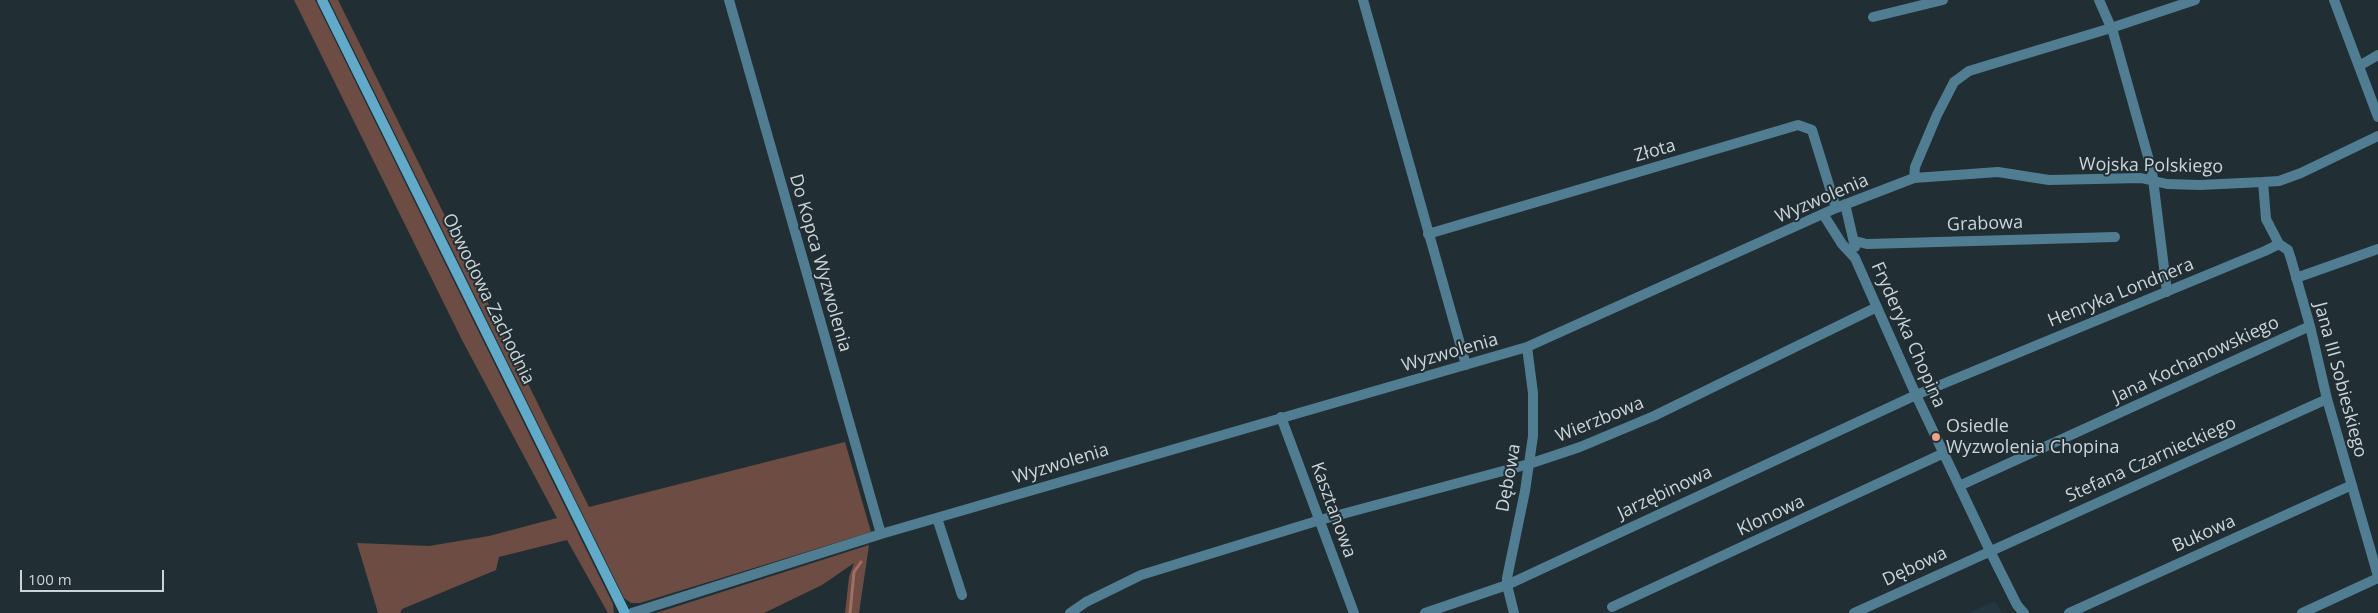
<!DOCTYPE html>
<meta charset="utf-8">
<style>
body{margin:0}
#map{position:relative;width:2378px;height:613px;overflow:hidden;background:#212e34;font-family:"Open Sans",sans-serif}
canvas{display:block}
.scale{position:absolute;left:20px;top:570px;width:144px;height:22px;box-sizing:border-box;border:2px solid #ccd4d8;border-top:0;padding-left:6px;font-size:15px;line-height:18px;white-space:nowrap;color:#ccd4d8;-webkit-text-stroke:4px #212e34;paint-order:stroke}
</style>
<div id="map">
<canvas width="2378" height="613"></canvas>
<div class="scale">100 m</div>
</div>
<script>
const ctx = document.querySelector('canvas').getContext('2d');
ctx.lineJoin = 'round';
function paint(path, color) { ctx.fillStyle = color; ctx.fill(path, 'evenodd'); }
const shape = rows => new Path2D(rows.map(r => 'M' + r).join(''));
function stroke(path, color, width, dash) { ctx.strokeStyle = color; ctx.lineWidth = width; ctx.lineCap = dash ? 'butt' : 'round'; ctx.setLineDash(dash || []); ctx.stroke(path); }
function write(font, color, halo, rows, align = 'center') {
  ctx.font = font + ' "Open Sans",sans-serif'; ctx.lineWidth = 4; ctx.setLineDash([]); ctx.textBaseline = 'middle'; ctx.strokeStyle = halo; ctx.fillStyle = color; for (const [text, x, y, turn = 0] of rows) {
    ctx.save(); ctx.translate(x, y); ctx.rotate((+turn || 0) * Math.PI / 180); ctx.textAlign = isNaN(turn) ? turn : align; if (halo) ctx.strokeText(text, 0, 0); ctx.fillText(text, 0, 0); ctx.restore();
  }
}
paint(shape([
 [1995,601,2002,613,1968,613]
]), '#233741');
paint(shape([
 [294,0,315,0,613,604,614,613,608,613,567,540,499,557,496,570,402,609,400,613,378,613,357,543,429,546,489,536,557,518,462,340],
 [329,0,338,0,589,507,845,442,871,532,640,603,631,603,624,598],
 [869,545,859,613,845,613,849,577,854,563,822,585,764,613,656,613]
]), '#6d4d43');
stroke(shape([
 [850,613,854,572,861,562]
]), '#a16f5f', 3);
stroke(shape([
 [729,0,881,534],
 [1363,0,1466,365],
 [2099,0,2113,32,2152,171,2167,292],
 [1873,17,1943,0],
 [2359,66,2378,55],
 [1914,178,1915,167,1937,115,1954,82,1969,71,2111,28,2195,0],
 [1845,204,1855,247],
 [1823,214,1842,244,1855,258,1916,395,1990,551,2017,605,2024,613],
 [1428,234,1798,125,1812,130,1836,208],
 [1855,241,1867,244,2115,237],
 [2279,244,2288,250,2291,259,2310,326,2327,399,2378,576],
 [2296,278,2378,249],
 [1281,417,1354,613],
 [1959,486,2310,326],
 [937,518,962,595],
 [1612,607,1944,453],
 [632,613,881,534,1527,347,1836,208,1914,178,1998,172,2049,180,2141,178,2167,184,2200,185,2263,182,2279,181,2301,173,2378,136],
 [1070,613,1086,602,1141,575,1320,520,1529,464,1580,447,1654,416,1877,307],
 [1425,613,1507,585,1916,395,2265,251,2279,244,2266,219,2263,182],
 [1514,613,1507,585,1507,578,1525,491,1533,436,1533,393,1527,347],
 [1854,613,2327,399],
 [2069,613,2352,485],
 [2302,613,2378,578]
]), '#507d91', 10);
stroke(shape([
 [2334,0,2378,117]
]), '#507d91', 10);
stroke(shape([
 [322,0,625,613]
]), '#60aaca', 10);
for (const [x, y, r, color] of [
 [1936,437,5,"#f39f84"]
]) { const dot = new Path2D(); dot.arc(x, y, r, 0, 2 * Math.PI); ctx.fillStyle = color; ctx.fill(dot); stroke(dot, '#212e34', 2); }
write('18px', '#ccd4d8', '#212e34', [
 ["Złota",1655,151,-16],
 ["Wojska Polskiego",2151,166,1],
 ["Wyzwolenia",1822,199,-23],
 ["Grabowa",1985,224,-2],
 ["Do Kopca Wyzwolenia",820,263,74],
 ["Henryka Londnera",2121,293,-22],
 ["Obwodowa Zachodnia",488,299,64],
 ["Fryderyka Chopina",1908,335,66],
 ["Wyzwolenia",1450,353,-16],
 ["Jana Kochanowskiego",2196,360,-25],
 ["Jana III Sobieskiego",2340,380,75],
 ["Wierzbowa",1600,420,-22],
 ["Stefana Czarnieckiego",2151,460,-24],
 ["Wyzwolenia",1061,464,-17],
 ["Dębowa",1509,478,-80],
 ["Jarzębinowa",1665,493,-25],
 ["Kasztanowa",1333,510,70],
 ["Klonowa",1771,516,-25],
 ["Bukowa",2204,534,-24],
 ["Dębowa",1915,567,-25]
]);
write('18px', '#ccd4d8', '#212e34', [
 ["Osiedle",1946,427],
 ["Wyzwolenia Chopina",1946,448]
], 'left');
</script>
